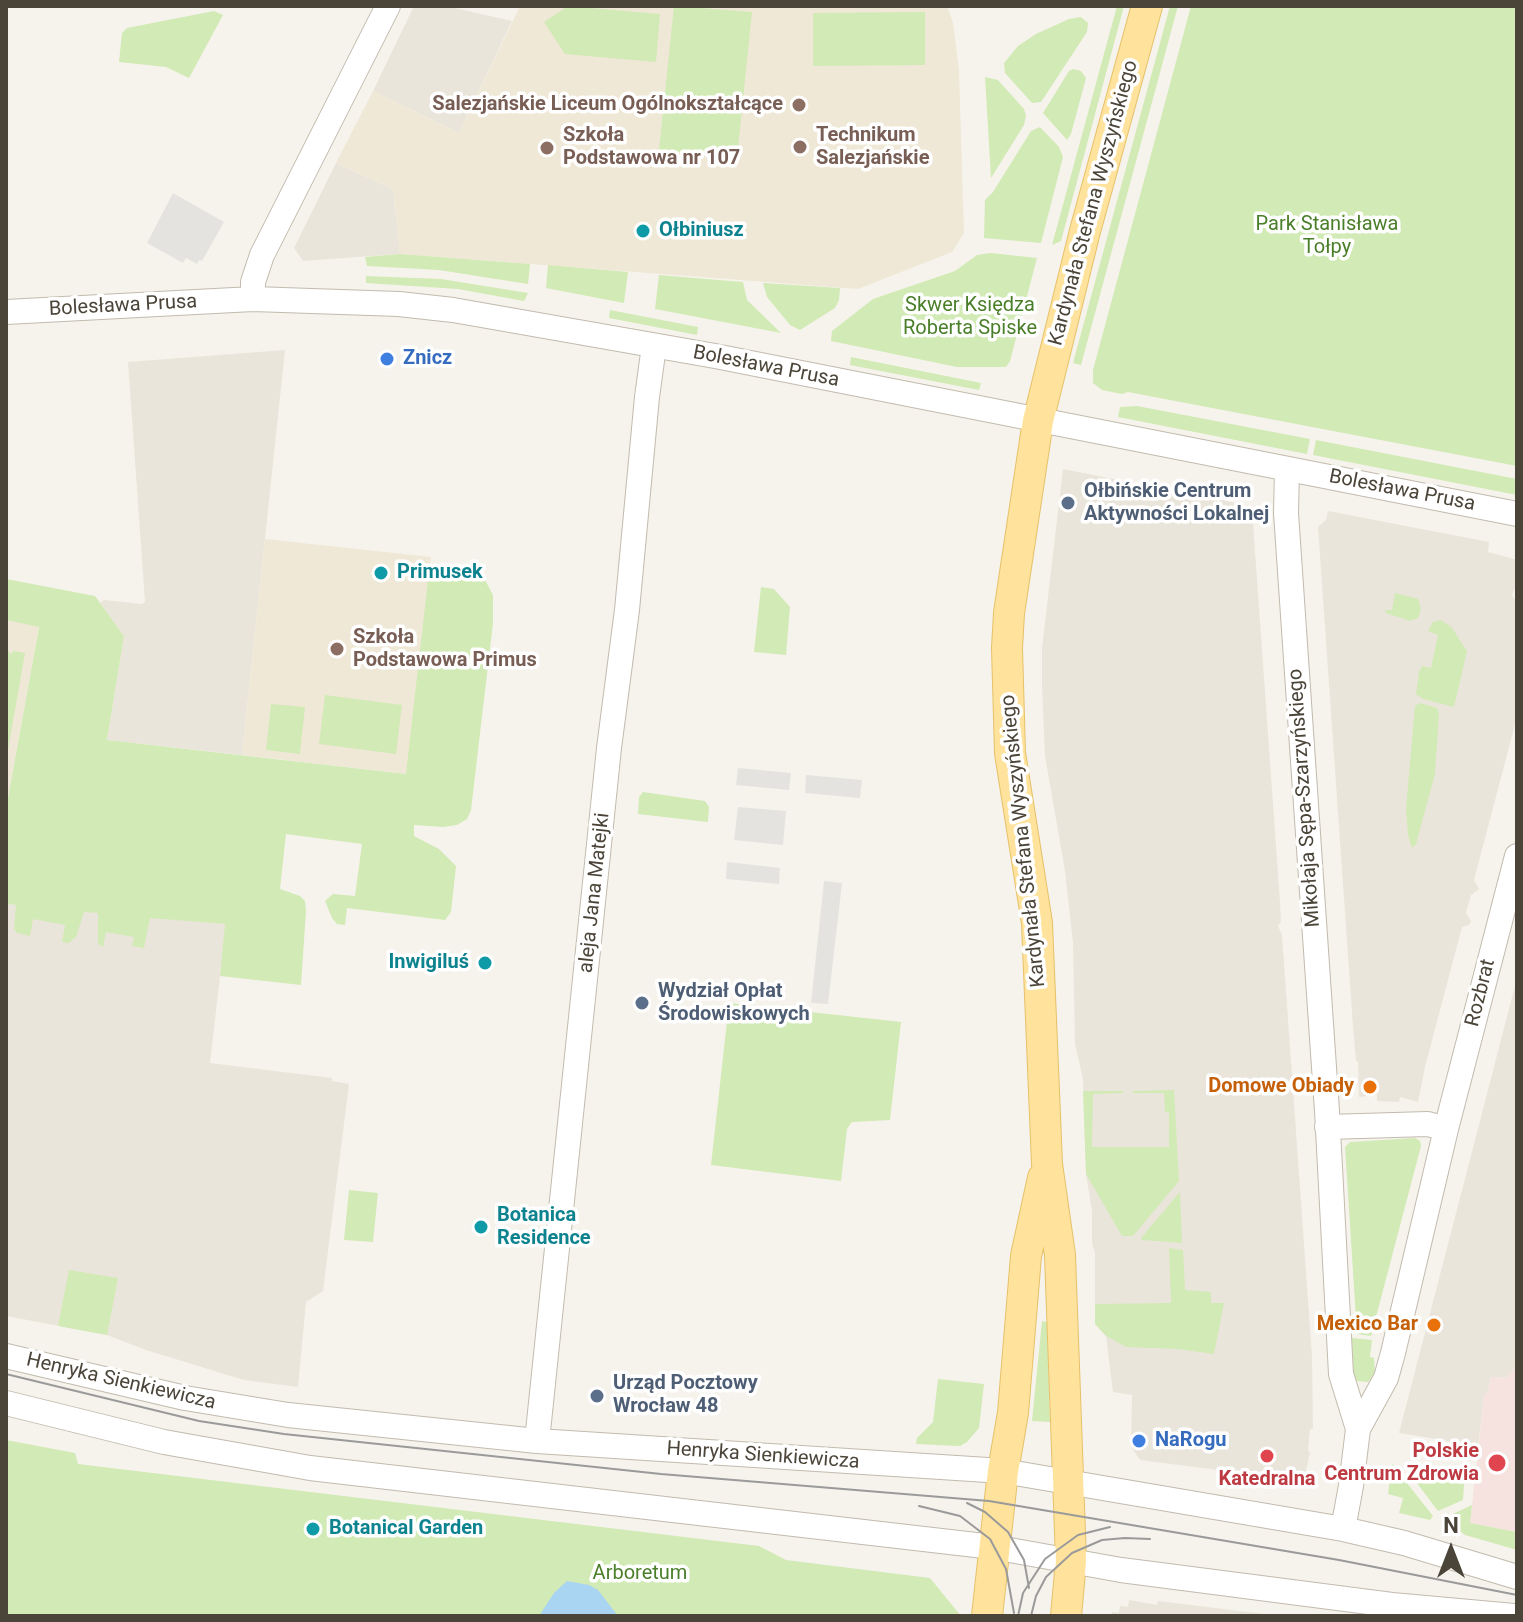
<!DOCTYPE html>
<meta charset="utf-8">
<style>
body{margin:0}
#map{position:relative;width:1523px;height:1622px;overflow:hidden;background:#f6f3ec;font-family:Roboto,sans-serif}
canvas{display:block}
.frame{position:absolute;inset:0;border:8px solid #4b4439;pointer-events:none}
.north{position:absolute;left:1411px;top:1510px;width:80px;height:80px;-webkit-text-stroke:6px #fff;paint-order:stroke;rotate:0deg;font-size:22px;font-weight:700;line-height:32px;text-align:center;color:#4b4439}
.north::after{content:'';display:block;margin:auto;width:28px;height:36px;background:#4b4439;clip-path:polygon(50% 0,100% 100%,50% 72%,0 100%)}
</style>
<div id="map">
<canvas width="1523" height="1622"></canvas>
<div class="frame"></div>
<div class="north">N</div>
</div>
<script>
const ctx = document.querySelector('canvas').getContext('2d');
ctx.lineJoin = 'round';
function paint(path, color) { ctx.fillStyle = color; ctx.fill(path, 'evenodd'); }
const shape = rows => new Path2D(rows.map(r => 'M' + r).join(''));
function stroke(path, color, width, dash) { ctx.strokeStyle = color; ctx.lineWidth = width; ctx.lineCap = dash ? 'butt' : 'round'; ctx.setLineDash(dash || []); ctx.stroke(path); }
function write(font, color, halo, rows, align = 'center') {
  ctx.font = font + ' Roboto,sans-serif'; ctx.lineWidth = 7; ctx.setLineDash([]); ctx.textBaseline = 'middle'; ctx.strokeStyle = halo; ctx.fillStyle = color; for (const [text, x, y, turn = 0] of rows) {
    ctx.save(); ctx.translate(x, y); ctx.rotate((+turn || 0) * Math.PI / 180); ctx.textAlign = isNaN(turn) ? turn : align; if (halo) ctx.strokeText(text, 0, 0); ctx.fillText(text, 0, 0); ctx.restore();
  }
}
paint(shape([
 [414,6,446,6,512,21,459,133,373,91],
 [336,163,393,189,400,254,303,261,294,248],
 [285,350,242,755,107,740,124,636,100,603,104,600,142,604,145,602,128,362],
 [1063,469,1251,506,1252,509,1280,902,1281,922,1278,926,1282,935,1312,1356,1313,1429,1310,1429,1308,1451,1310,1452,1304,1481,1140,1460,1131,1447,1132,1395,1113,1392,1106,1336,1095,1324,1095,1253,1092,1243,1092,1211,1086,1174,1083,1079,1075,1044,1073,943,1065,871,1045,756,1042,687,1042,648],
 [1328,511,1489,542,1488,552,1517,560,1517,583,1512,595,1517,602,1517,717,1474,880,1479,889,1471,895,1466,913,1471,921,1469,925,1462,927,1425,1067,1418,1102,1400,1097,1399,1102,1377,1101,1377,1095,1359,1097,1358,1061,1356,1061,1353,1027,1318,527,1326,520],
 [6,904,226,924,210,1063,332,1078,332,1081,349,1084,323,1291,306,1302,298,1387,244,1380,146,1350,107,1335,6,1316],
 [1517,978,1517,1365,1506,1378,1491,1377,1488,1392,1484,1397,1478,1448,1439,1439,1438,1443,1436,1439,1399,1433],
 [1129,1600,1157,1605,1158,1601,1281,1616,1112,1616,1112,1612,1119,1613,1120,1606,1128,1607]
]), '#eae5da');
paint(shape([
 [520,6,947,6,953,23,959,71,964,233,952,252,858,289,400,254,393,189,336,163,373,91,459,133],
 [265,539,431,557,407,774,242,755],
 [6,620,39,626,6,809]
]), '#efe8d6');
paint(shape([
 [1517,1365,1517,1532,1470,1523,1484,1396,1488,1392,1491,1377,1506,1378]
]), '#f6e3e0');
paint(shape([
 [568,6,660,14,656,62,565,54,544,22],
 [674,6,752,12,737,158,659,150],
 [1117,6,1124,6,1061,241,1052,245],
 [1170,6,1178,6,1081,365,1073,363],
 [1191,6,1517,6,1517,466,1128,392,1122,394,1102,390,1093,383,1093,370],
 [214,11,223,15,189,78,166,67,119,62,122,33,127,28],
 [925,12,925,65,813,66,813,13],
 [1081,17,1088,23,1087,32,1041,102,1032,103,1005,73,1004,63,1018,46,1036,34,1069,19],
 [1073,69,1081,71,1086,78,1071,134,1067,140,1043,113,1069,71],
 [985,77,998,80,1024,109,1026,116,1024,125,991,178],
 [1040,127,1059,147,1063,157,1041,243,984,238,985,200,993,192,1031,131],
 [991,253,1037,258,1010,361,1006,367,957,367,831,341,832,331,873,299,955,271,977,255],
 [400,254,530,264,528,284,439,270,367,266,365,257],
 [548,265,628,272,624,303,546,288],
 [659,275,743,282,747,300,781,333,655,309],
 [366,276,441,279,528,293,524,301,458,289,366,283],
 [763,283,840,288,839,300,835,308,800,330,790,325,767,297],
 [610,310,698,327,697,335,609,318],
 [851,357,981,383,979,390,850,365],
 [1137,406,1310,439,1307,454,1118,417,1120,407],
 [1316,440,1517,479,1517,495,1313,455],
 [429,571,484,578,493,595,493,623,471,810,467,819,457,825,443,827,414,825,414,836,439,849,456,866,451,912,445,920,347,908,345,925,337,924,332,918,325,901,333,894,355,896,362,844,286,834,280,889,300,896,305,901,306,911,301,985,220,976,225,924,150,918,144,948,132,946,134,937,106,932,103,947,98,944,98,913,84,912,76,937,69,943,62,942,65,925,33,919,30,936,17,933,14,929,16,905,6,904,6,809,39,627,6,620,6,579,95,596,124,636,107,740,406,774],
 [761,587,774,589,790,607,786,655,754,652],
 [1395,593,1418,599,1421,610,1418,618,1410,621,1386,613,1385,610,1392,610],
 [1441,620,1452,628,1467,651,1454,707,1423,699,1416,694,1419,672,1422,666,1431,668,1438,635,1428,631,1433,622],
 [6,646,11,655,13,651,25,653,6,761],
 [325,695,402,705,396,754,319,744],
 [1420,703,1437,708,1439,713,1435,774,1416,844,1412,848,1408,835,1406,809,1415,706],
 [271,704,305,707,300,754,266,750],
 [643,792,705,801,709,807,708,822,638,814,639,797],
 [729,1003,901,1022,890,1120,852,1122,847,1129,841,1181,711,1165],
 [1174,1090,1179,1181,1133,1236,1122,1236,1086,1174,1083,1091,1123,1091,1123,1093,1093,1094,1092,1147,1169,1147,1169,1112,1165,1112,1164,1093,1133,1093,1133,1091],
 [1415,1138,1420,1141,1421,1146,1371,1336,1357,1334,1345,1147,1350,1142],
 [349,1190,378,1193,373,1242,344,1240],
 [1180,1192,1182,1243,1142,1240,1141,1238],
 [1169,1248,1183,1250,1185,1290,1211,1292,1211,1303,1224,1303,1214,1354,1178,1349,1126,1347,1106,1336,1095,1324,1095,1304,1171,1303],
 [69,1270,118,1278,107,1335,58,1326],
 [1042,1321,1047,1322,1050,1422,1032,1421],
 [1352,1338,1372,1340,1370,1357,1374,1358,1375,1374,1368,1382,1357,1381,1353,1375],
 [938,1379,984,1384,979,1428,967,1442,960,1446,916,1444,917,1438,933,1422],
 [6,1440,75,1453,78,1464,759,1546,786,1560,930,1578,961,1616,6,1616],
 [1392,1464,1433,1516,1430,1520,1399,1513,1403,1498,1388,1494],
 [1407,1470,1452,1474,1460,1484,1464,1484,1463,1500,1438,1511],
 [1472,1505,1470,1523,1517,1532,1517,1550,1465,1535,1444,1518]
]), '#d2eab5');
paint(shape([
 [173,193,224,222,202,261,199,260,197,264,186,258,183,263,147,243],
 [738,768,791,773,789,790,736,785],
 [806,775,862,780,860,798,805,793],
 [738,807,786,811,783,845,734,840],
 [727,862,780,868,779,884,726,879],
 [824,881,842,883,828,1004,811,1003]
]), '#e5e3e0');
paint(shape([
 [567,1581,589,1585,598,1590,618,1616,539,1616,554,1593]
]), '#a9d4f2');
const minor = shape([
 [253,299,253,282,262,255,388,6],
 [6,312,253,299,399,304,453,310,715,356,1517,514],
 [1287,469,1286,513,1327,1111,1341,1374,1358,1429],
 [1327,1127,1428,1124,1446,1129],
 [6,1356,185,1398,288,1415,537,1441,1003,1471,1343,1529,1404,1543,1517,1577],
 [6,1403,164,1442,310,1468,993,1547,1121,1570,1392,1605,1514,1616],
 [537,1441,609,748,627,610,647,397,654,346],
 [1343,1529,1351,1486,1358,1429,1386,1378,1393,1353,1446,1129,1517,856]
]);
const major = shape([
 [987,1616,1003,1471,1013,1413,1026,1256,1043,1178],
 [1066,1616,1071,1561,1060,1255,1047,1164,1037,923,1010,753,1007,648,1009,613,1038,421,1085,231,1147,6]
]);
stroke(minor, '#c2bbae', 26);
stroke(major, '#e6c16a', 32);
stroke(minor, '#fff', 24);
stroke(major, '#ffe39c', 30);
stroke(shape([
 [6,1374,199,1421,284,1434,661,1474,989,1501,1339,1560,1517,1595],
 [967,1503,985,1512,1008,1532,1024,1560,1029,1588],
 [919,1506,960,1516,990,1539,1006,1569,1014,1613],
 [1018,1616,1023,1593,1045,1559,1078,1535,1110,1527],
 [1031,1616,1036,1596,1046,1577,1072,1553,1102,1540,1125,1538,1150,1539]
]), '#9a9a9a', 2);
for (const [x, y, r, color] of [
 [799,105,8,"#8d6e63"],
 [800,147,8,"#8d6e63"],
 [547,148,8,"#8d6e63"],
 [643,231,8,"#0f9aa8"],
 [387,359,8,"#3f7fe0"],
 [1068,503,8,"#5c6f8a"],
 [381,573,8,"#0f9aa8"],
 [337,649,8,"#8d6e63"],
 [485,963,8,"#0f9aa8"],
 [642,1003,8,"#5c6f8a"],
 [1370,1087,8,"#e8710a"],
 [481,1227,8,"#0f9aa8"],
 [1434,1325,8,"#e8710a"],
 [597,1396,8,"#5c6f8a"],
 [1139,1441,8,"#3f7fe0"],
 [1267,1456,8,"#e0444e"],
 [1497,1463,10,"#e0444e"],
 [313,1529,8,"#0f9aa8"]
]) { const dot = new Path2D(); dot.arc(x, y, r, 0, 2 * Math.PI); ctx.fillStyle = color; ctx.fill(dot); stroke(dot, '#fff', 3); }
write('bold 20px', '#785e54', '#fff', [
 ["Salezjańskie Liceum Ogólnokształcące",783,105,"right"],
 ["Szkoła",563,136],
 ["Podstawowa nr 107",563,159],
 ["Technikum",816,136],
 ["Salezjańskie",816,159],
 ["Szkoła",353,638],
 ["Podstawowa Primus",353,661]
], 'left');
write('20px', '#4b4439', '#fff', [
 ["Kardynała Stefana Wyszyńskiego",1094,203,-75],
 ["Bolesława Prusa",123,306,-3],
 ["Bolesława Prusa",766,367,11],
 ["Bolesława Prusa",1402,491,11],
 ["Mikołaja Sępa-Szarzyńskiego",1305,798,-94],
 ["Kardynała Stefana Wyszyńskiego",1024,841,-96],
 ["aleja Jana Matejki",595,893,-84],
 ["Rozbrat",1481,993,-76],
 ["Henryka Sienkiewicza",121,1382,13],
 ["Henryka Sienkiewicza",763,1456,4]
]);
write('20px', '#4a7f2a', '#fff', [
 ["Park Stanisława",1327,225],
 ["Tołpy",1327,248],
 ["Skwer Księdza",970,306],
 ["Roberta Spiske",970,329],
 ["Arboretum",640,1574]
]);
write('bold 20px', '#0d838f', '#fff', [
 ["Ołbiniusz",659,231],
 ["Primusek",397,573],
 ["Inwigiluś",469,963,"right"],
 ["Botanica",497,1216],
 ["Residence",497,1239],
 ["Botanical Garden",329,1529]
], 'left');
write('bold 20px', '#366cbe', '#fff', [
 ["Znicz",403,359],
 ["NaRogu",1155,1441]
], 'left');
write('bold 20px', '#4e5e75', '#fff', [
 ["Ołbińskie Centrum",1084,492],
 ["Aktywności Lokalnej",1084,515],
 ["Wydział Opłat",658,992],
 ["Środowiskowych",658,1015],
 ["Urząd Pocztowy",613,1384],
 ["Wrocław 48",613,1407]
], 'left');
write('bold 20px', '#c56008', '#fff', [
 ["Domowe Obiady",1354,1087],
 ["Mexico Bar",1418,1325]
], 'right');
write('bold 20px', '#be3a42', '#fff', [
 ["Polskie",1479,1452],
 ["Centrum Zdrowia",1479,1475],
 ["Katedralna",1267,1480,"center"]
], 'right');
</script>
